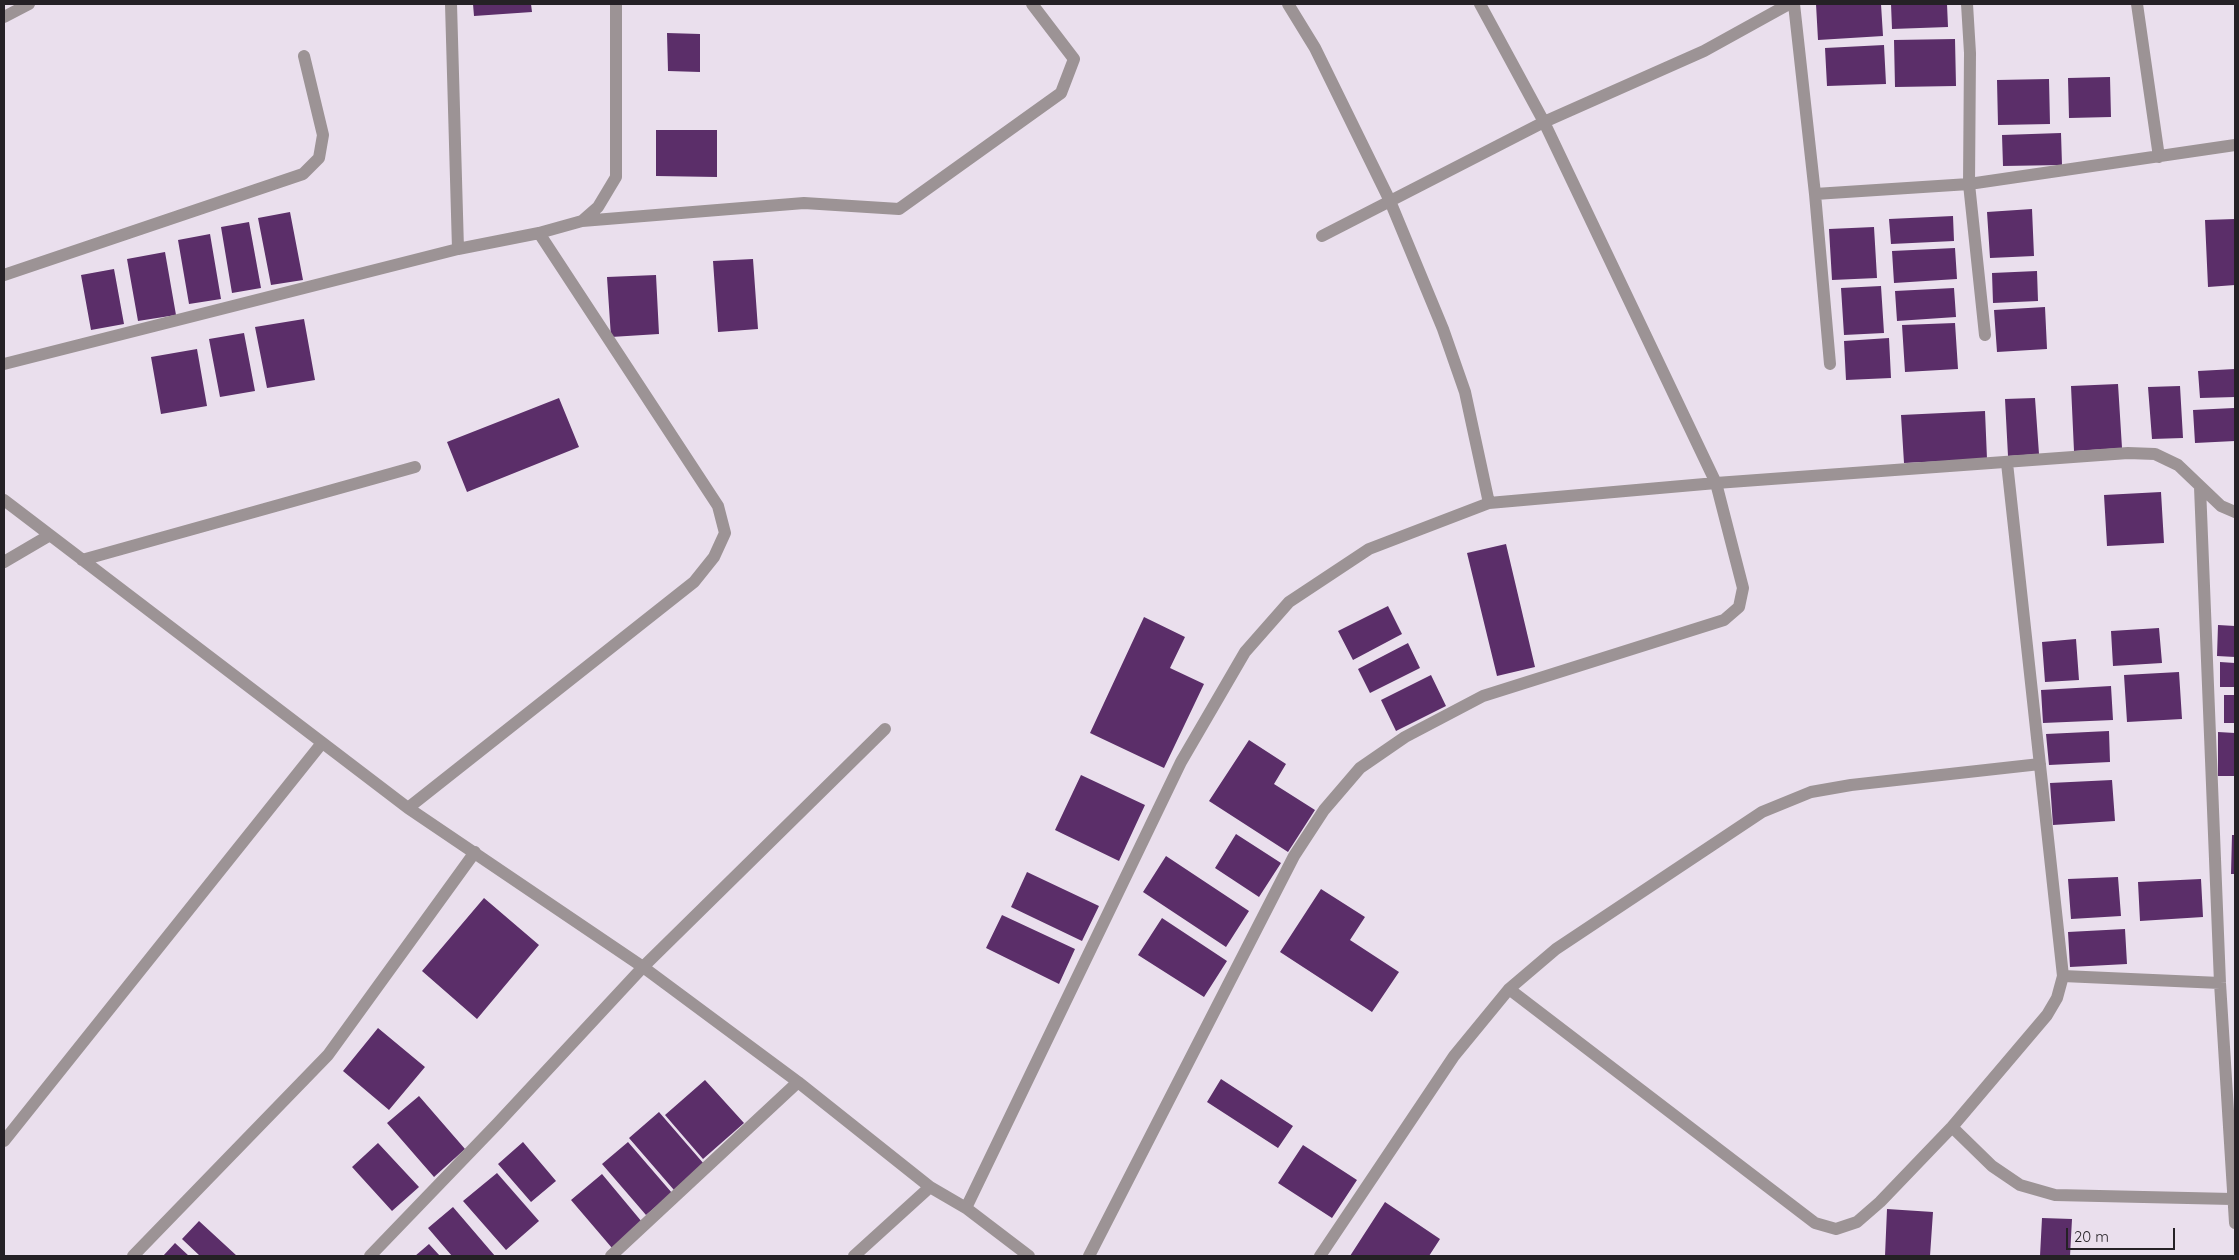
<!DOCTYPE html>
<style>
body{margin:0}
#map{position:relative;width:2239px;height:1260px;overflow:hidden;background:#eadfed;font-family:Quicksand,sans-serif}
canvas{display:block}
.frame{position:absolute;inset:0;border:5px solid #252126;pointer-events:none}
.scale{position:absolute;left:2066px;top:1228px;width:109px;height:22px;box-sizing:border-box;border:2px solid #252126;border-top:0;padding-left:6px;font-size:15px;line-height:18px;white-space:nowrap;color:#252126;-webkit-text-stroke:4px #eadfed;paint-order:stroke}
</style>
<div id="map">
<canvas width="2239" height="1260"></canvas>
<div class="frame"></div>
<div class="scale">20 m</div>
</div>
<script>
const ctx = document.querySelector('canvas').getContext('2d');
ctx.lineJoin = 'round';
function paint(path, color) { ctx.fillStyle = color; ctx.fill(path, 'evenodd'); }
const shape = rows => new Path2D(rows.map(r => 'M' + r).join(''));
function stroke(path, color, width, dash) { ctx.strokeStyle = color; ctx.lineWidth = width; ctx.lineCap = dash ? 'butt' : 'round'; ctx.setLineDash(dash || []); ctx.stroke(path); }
paint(shape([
 [473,4,531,4,532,12,474,16],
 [1816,4,1881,4,1883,36,1818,40],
 [1891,4,1947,4,1948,27,1892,29],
 [667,33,700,34,700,72,668,71],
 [1955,39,1956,86,1895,87,1894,40],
 [1884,45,1886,84,1827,86,1825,48],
 [2110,77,2111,117,2069,118,2068,78],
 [2049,79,2050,124,1998,125,1997,80],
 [656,130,717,130,717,177,656,176],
 [2061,133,2062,165,2003,166,2002,135],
 [2032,209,2034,256,1990,258,1987,212],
 [290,212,303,280,271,285,258,218],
 [1953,216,1954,241,1891,244,1889,219],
 [2235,219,2235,285,2208,287,2205,220],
 [249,222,261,288,232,293,221,227],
 [1874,227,1877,278,1832,280,1829,229],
 [210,234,221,299,189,304,178,240],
 [1955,248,1957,279,1894,283,1892,251],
 [165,252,176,315,138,321,127,259],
 [753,259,758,329,718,332,713,261],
 [114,269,124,324,91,330,81,275],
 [2037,271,2038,301,1993,303,1992,273],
 [656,275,659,334,611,337,607,277],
 [1881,286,1884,333,1844,335,1841,288],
 [1954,288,1956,317,1897,321,1895,291],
 [2045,307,2047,349,1997,352,1994,310],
 [304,319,315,380,267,388,255,327],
 [1955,323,1958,369,1905,372,1902,325],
 [244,333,255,391,220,397,209,339],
 [1889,338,1891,378,1846,380,1844,341],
 [197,349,207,406,161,414,151,357],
 [2235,369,2235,397,2200,398,2198,371],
 [2118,384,2122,448,2074,451,2071,386],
 [2180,386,2183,438,2152,439,2148,387],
 [559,398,579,447,467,492,447,442],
 [2035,398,2039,454,2008,456,2005,399],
 [2234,408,2235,441,2195,443,2193,410],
 [1985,411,1987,459,1904,463,1901,415],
 [2161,492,2164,543,2107,546,2104,495],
 [1506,544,1535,667,1497,676,1467,553],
 [1388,606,1402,634,1353,660,1338,631],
 [1144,617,1185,637,1170,668,1204,684,1164,768,1090,733],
 [2218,625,2235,626,2235,657,2217,656],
 [2159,628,2162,663,2113,666,2111,631],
 [2076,639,2079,680,2045,682,2042,642],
 [1408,643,1420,668,1370,693,1358,669],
 [2220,662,2235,663,2235,687,2220,687],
 [2179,672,2182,719,2127,722,2124,675],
 [1431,675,1446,706,1396,731,1381,700],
 [2111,686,2113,720,2043,723,2041,690],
 [2224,695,2235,695,2235,723,2224,723],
 [2109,731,2110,762,2049,765,2046,734],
 [2218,732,2235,733,2235,776,2218,776],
 [1249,740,1286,764,1274,784,1315,810,1288,852,1209,801],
 [1081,775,1145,805,1119,861,1055,830],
 [2112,780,2115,821,2053,825,2050,783],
 [1236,834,1281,863,1259,897,1215,868],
 [2232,835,2235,835,2235,874,2231,874],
 [1166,856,1249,911,1226,947,1143,892],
 [1027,872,1099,906,1082,941,1011,907],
 [2118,877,2121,916,2071,919,2068,879],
 [2201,879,2203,917,2140,921,2138,882],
 [1321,889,1365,917,1350,940,1399,972,1372,1012,1280,952],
 [484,898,539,945,477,1019,422,971],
 [1002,915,1075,949,1059,984,986,948],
 [1162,918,1227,961,1204,997,1138,955],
 [2125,929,2127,964,2070,967,2068,932],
 [378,1028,425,1067,389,1110,343,1071],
 [1221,1079,1293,1126,1278,1148,1207,1102],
 [705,1080,744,1123,703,1159,665,1115],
 [419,1096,465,1149,434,1177,387,1123],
 [659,1112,704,1164,674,1190,629,1138],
 [523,1142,556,1181,531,1202,498,1164],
 [628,1142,672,1193,646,1215,602,1164],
 [378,1143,419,1187,392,1211,352,1167],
 [1303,1145,1357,1180,1332,1218,1278,1183],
 [497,1173,539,1221,506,1250,463,1201],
 [602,1174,642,1222,612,1248,571,1200],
 [1385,1202,1440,1239,1429,1256,1350,1256],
 [453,1207,495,1256,452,1256,428,1228],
 [1887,1209,1933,1212,1930,1256,1885,1256],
 [2042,1218,2072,1219,2070,1256,2040,1256],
 [199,1221,237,1256,200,1256,182,1239],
 [175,1243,189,1256,163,1256],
 [429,1244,440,1256,415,1256]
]), '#5b2e69');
stroke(shape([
 [1288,4,1315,48,1390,201,1443,329,1465,392,1489,503],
 [1794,4,1815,194,1969,184,2235,145],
 [1967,4,1970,53,1969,184,1985,335],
 [2137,4,2159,157],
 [4,17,29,4],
 [1815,194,1830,364],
 [582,221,804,203,899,209,1061,93,1074,59,1032,4],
 [1322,236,1544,122,1704,51,1789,4],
 [458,249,539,233,582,221,598,207,616,177,616,4],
 [4,275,303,174,319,158,323,135,304,56],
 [4,364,458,249,451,4],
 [2200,487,2220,983,2235,1223],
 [4,500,408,808,643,967,798,1082,930,1187,966,1208,1029,1256],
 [82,560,415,467],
 [4,562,50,535],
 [408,808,694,582,714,557,725,533,718,506,539,233],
 [2063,976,2220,983],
 [1509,989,1815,1223,1836,1229,1857,1222,1880,1202,1952,1127,2047,1015,2057,998,2063,976,2007,463],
 [1952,1127,1992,1166,2020,1185,2055,1195,2232,1199],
 [4,1141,322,743],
 [966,1208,1181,762,1245,652,1289,602,1369,549,1489,503,1716,483,1544,122,1480,4],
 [133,1256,328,1055,475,852],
 [370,1256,498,1123,643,967,885,729],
 [611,1256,798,1082],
 [854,1256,930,1187],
 [1089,1256,1294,856,1324,810,1360,768,1405,737,1483,696,1724,620,1739,607,1743,588,1716,483,2128,453,2155,454,2178,465,2221,506,2235,512],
 [1320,1256,1454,1056,1509,989,1556,949,1762,812,1811,792,1851,785,2040,764]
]), '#9c9395', 12);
</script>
